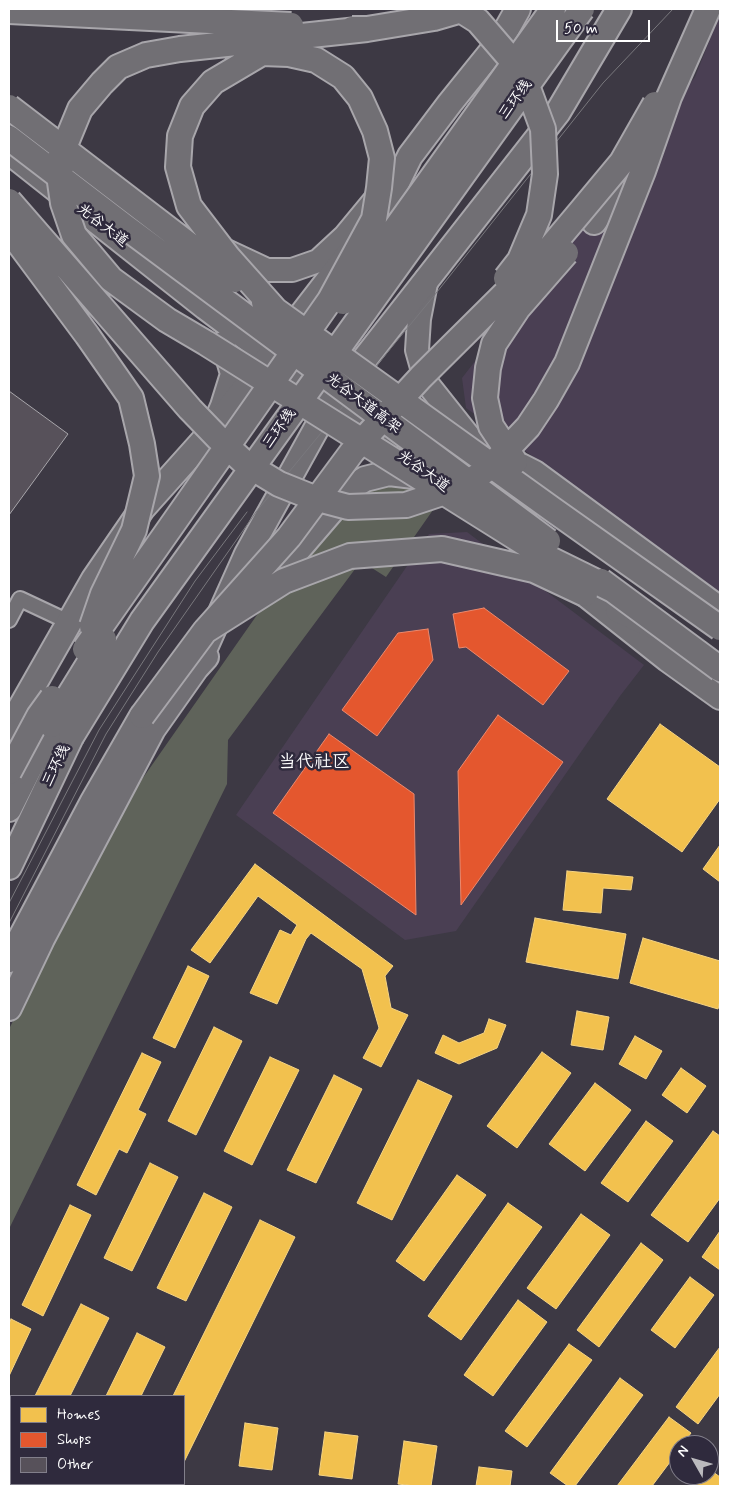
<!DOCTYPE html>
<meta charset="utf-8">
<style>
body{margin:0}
#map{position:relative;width:729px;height:1495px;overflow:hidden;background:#3d3944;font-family:Mynerve,sans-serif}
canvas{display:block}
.frame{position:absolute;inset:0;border:10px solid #fff;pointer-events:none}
.legend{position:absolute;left:10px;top:1395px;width:175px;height:90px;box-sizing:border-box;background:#2f2a3d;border:1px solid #827f8b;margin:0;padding:6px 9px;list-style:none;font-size:15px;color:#fff}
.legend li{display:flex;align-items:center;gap:10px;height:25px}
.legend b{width:25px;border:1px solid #827f8b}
.north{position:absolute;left:669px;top:1435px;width:50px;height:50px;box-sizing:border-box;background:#2f2a3d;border:1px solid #827f8b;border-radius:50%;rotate:308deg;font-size:14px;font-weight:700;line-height:20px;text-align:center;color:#fff}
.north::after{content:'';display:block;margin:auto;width:18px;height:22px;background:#bbbabe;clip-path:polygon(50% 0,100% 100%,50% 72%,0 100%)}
.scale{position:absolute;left:556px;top:20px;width:94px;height:22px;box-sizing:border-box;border:2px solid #fff;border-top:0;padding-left:6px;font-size:15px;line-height:18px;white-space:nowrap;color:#fff;-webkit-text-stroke:4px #2f2a3d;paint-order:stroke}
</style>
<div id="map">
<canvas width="729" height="1495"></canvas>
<div class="frame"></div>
<ul class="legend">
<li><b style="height:14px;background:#f2c14e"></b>Homes</li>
<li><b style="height:14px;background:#e4572e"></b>Shops</li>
<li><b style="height:14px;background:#57515a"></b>Other</li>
</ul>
<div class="north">N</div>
<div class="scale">50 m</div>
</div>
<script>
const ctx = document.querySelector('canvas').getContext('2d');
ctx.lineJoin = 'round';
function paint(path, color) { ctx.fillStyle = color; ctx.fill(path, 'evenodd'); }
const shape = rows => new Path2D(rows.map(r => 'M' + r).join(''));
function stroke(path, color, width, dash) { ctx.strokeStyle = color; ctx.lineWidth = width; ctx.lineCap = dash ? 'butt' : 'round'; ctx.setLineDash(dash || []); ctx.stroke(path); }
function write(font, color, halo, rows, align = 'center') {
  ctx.font = font + ' Mynerve,"LXGW WenKai TC",sans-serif'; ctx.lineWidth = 5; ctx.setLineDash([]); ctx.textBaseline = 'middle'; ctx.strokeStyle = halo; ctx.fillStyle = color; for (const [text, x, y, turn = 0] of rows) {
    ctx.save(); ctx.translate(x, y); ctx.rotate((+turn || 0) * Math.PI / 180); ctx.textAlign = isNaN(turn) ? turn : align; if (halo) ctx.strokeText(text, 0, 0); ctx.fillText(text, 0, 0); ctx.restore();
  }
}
paint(shape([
 [720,14,720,592,466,408,462,378,695,77],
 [467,532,644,665,620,696,456,931,405,940,236,815,429,534]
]), '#4a3f53');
paint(shape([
 [393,479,440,500,386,577,361,561,228,740,227,784,9,1229,9,1029,117,815,266,602,354,494]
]), '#5f635a');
const homes = shape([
 [660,724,720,767,720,799,682,852,607,799,660,724],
 [720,845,720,882,703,869,720,845],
 [255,864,393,966,385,976,391,1008,408,1015,381,1067,363,1058,379,1028,362,969,311,933,306,939,277,1004,250,993,280,930,291,935,297,925,258,896,210,963,191,950,255,864],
 [567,871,633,877,631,890,603,888,601,913,563,910,567,871],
 [535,918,626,934,618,979,526,962,535,918],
 [643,938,720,961,720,1001,718,1009,630,983,643,938],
 [188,966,209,976,175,1048,153,1038,188,966],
 [577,1011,609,1017,603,1050,571,1045,577,1011],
 [489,1019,506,1025,497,1048,459,1064,435,1053,443,1035,459,1043,484,1033,489,1019],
 [214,1027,242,1041,196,1135,168,1121,214,1027],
 [635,1036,662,1051,646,1079,619,1064,635,1036],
 [542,1052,571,1073,517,1148,487,1126,542,1052],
 [142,1053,161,1062,138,1110,146,1114,127,1153,119,1149,96,1195,77,1185,142,1053],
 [270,1057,299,1070,252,1165,224,1151,270,1057],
 [681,1068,706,1086,687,1113,662,1095,681,1068],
 [334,1075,362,1089,316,1183,287,1170,334,1075],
 [418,1080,452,1096,392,1220,357,1203,418,1080],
 [595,1083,631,1110,585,1171,549,1144,595,1083],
 [646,1121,673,1141,628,1202,601,1183,646,1121],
 [713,1131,720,1136,720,1198,688,1242,651,1215,713,1131],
 [150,1163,178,1177,132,1271,104,1258,150,1163],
 [457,1175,486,1195,424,1281,396,1261,457,1175],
 [204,1193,232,1207,186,1301,157,1288,204,1193],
 [508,1203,542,1227,461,1340,428,1316,508,1203],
 [70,1205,91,1215,43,1316,22,1305,70,1205],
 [581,1214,610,1235,556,1309,527,1288,581,1214],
 [260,1220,295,1237,184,1462,184,1396,173,1396,260,1220],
 [720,1231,720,1270,702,1257,720,1231],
 [641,1243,663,1260,599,1347,577,1330,641,1243],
 [690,1277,714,1295,675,1348,651,1330,690,1277],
 [518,1300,547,1322,493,1396,464,1375,518,1300],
 [81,1304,109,1318,70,1396,35,1396,81,1304],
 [11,1319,31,1329,9,1376,9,1324,11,1319],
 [137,1333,165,1347,141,1396,106,1396,137,1333],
 [569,1344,592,1360,527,1447,505,1431,569,1344],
 [720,1347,720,1394,698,1424,676,1407,720,1347],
 [620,1378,643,1395,575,1486,568,1486,550,1473,620,1378],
 [669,1417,691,1433,682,1445,679,1445,679,1450,652,1486,617,1486,669,1417],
 [245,1423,278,1428,272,1470,239,1466,245,1423],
 [325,1432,358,1436,352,1479,319,1475,325,1432],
 [404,1441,437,1446,431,1486,415,1486,398,1484,404,1441],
 [11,1446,11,1484,33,1484,31,1486,9,1486,9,1450,11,1446],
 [479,1467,512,1471,510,1486,476,1486,479,1467],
 [709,1469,720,1477,720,1486,692,1486,700,1475,709,1475,709,1469],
 [61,1484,109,1484,114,1486,60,1486,61,1484]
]);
paint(homes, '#f2c14e');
stroke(homes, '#f6d483', 1);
const shops = shape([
 [484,608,569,671,543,705,466,647,459,648,453,614,484,608],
 [428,629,433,660,377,736,342,710,398,633,428,629],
 [498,715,563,762,461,905,458,771,498,715],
 [329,734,414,794,416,915,273,813,329,734]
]);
paint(shops, '#e4572e');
stroke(shops, '#ec896d', 1);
const building = shape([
 [9,391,68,434,9,515,9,391]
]);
paint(building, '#57515a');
stroke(building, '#a8a6ab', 1);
const minor = shape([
 [9,620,20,599,69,622]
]);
const primary = shape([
 [9,153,205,308,386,444],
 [220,248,267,270,292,270,318,261,345,236,383,190],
 [427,278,419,319,417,350,426,382,472,440],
 [215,422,222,406,232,374,223,343],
 [461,432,472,440,535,472,720,608],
 [571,584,667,660,720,698]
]);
const trunk = shape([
 [594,222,633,167,646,142],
 [372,223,385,207,410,156,450,103,500,41,518,9],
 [260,594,352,487,365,479,389,473,422,477],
 [618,610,653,626],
 [196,668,247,554,331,402,558,112,619,9],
 [9,728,94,579,142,509,211,432,347,256],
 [9,809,51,725],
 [9,867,71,737],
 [9,960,92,803,142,716],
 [9,1008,42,939,153,729,196,668,206,657]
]);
stroke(minor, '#a8a6ab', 18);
stroke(primary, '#a8a6ab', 26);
stroke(trunk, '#a8a6ab', 28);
stroke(minor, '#716f74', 14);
stroke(primary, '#716f74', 22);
stroke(trunk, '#716f74', 24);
stroke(shape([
 [9,903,99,730,195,581,247,512],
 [9,923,106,734,158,652,256,512,433,297,603,83,673,9]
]), '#79787d', 1);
const trunkBridge = shape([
 [459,9,478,21,522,72,543,129,545,174,539,215,520,260,506,278],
 [9,11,291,25],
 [352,29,367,29,434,18,465,9],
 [367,29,180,49,146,55,118,67,102,83,80,109,61,155,60,182,63,203,74,235,111,279,167,320,206,343,550,559,613,590],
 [9,107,235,280],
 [9,138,124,226,548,541],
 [9,201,190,409,218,438,246,464,279,484,314,498,348,507,406,505,463,486,489,468,528,427,546,400,567,363,643,171,669,97,708,9],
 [9,230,87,335,131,398,142,444,147,476,134,530,103,594,92,626],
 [264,302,552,509,720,628],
 [343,302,553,9],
 [515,462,491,426,485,398,488,368,494,344,518,308,566,253],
 [601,581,720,669],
 [205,631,289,537,352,452,421,377,545,254,582,210,622,162,655,104],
 [85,649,330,300,374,219,379,188,382,158,375,131,360,98,343,77,316,60,289,54,262,53,213,82,192,106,180,136,178,167,189,206,228,257,277,312],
 [142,716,205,631,284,581,350,556,442,549,534,570,585,594],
 [51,725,104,639],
 [71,737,142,621,582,9],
 [9,772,39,716,52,698]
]);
stroke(trunkBridge, '#a8a6ab', 28, []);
stroke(trunkBridge, '#716f74', 24);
write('15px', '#fff', '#2f2a3d', [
 ["三环线",516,100,-54],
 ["光谷大道",102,226,38],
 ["光谷大道高架",363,404,37],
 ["三环线",280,429,-54],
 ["光谷大道",423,472,36],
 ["三环线",57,766,-64]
]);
write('18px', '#fff', '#2f2a3d', [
 ["当代社区",314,763]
]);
</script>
